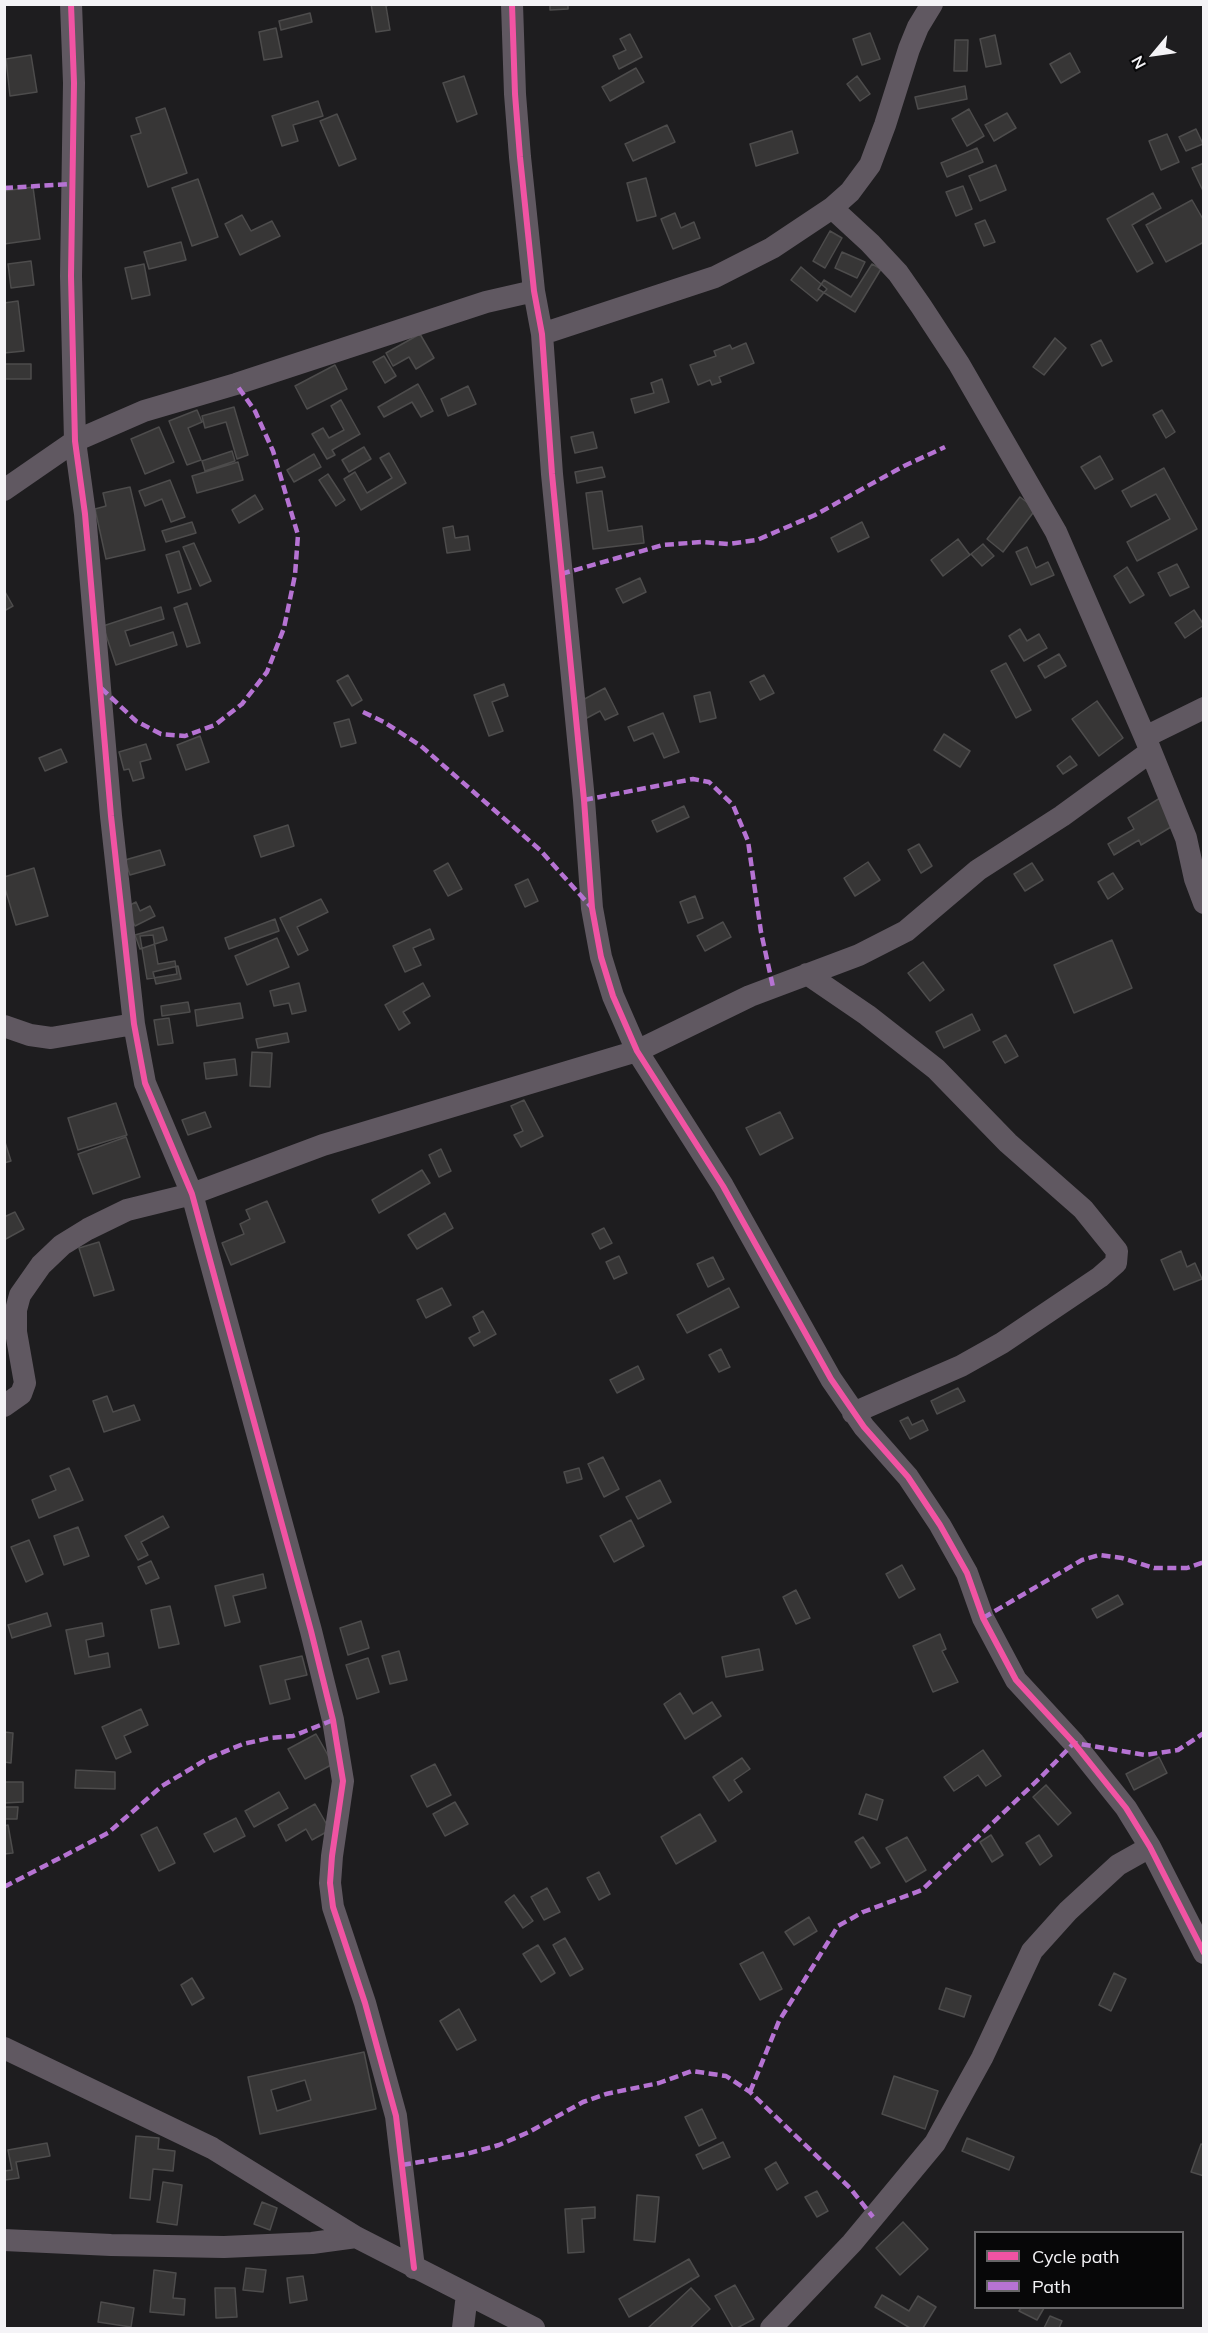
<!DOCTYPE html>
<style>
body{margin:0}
#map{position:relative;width:1208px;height:2333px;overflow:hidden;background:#1e1d1f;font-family:Mulish,sans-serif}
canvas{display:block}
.frame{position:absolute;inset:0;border:6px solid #f4f3f6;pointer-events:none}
.legend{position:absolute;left:974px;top:2231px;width:210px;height:78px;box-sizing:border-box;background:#070708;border:2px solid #666567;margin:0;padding:8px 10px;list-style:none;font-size:18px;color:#f4f3f6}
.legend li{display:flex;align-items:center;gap:12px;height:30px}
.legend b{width:30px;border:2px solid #666567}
.north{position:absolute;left:1124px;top:24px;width:60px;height:60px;-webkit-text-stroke:4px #070708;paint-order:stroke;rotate:241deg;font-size:16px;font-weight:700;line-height:24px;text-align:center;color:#f4f3f6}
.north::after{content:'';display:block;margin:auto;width:21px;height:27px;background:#f4f3f6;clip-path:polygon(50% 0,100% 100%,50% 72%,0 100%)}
</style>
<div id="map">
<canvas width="1208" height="2333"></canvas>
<div class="frame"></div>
<ul class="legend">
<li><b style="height:8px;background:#f153a3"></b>Cycle path</li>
<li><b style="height:8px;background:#b673d3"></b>Path</li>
</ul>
<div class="north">N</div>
</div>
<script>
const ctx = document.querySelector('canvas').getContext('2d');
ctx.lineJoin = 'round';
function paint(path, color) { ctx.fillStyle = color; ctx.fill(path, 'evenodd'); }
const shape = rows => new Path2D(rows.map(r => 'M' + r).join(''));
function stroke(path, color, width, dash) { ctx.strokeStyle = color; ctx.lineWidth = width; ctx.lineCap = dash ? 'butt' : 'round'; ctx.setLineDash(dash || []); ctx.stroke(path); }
const building = shape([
 [371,4,392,4,386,6,390,30,376,32,371,4],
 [550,4,568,4,568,9,550,10,550,4],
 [310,13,312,22,281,30,279,21,310,13],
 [276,28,282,57,264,60,259,32,276,28],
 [870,33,880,59,862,65,853,39,870,33],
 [630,34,642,57,619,69,613,56,626,50,620,39,630,34],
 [995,35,1001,64,986,67,980,39,995,35],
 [955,40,968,40,967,71,954,71,955,40],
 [1070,53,1080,72,1061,83,1050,64,1070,53],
 [31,55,37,92,10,96,6,59,31,55],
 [636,68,644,82,610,101,602,87,636,68],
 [464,76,477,114,457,122,443,83,464,76],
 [857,76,870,94,860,101,847,84,857,76],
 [965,86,967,99,918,109,915,97,965,86],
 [318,101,323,116,293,125,298,141,282,146,272,116,318,101],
 [165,108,187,173,148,187,131,136,141,133,136,118,165,108],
 [969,109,984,136,967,146,952,119,969,109],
 [1007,113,1016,128,994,141,985,125,1007,113],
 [337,114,356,159,339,166,320,121,337,114],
 [667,125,675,142,633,161,625,144,667,125],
 [1196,129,1203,144,1186,151,1179,137,1196,129],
 [792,131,798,153,756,166,750,144,792,131],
 [1167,134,1179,162,1161,170,1149,141,1167,134],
 [977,148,983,162,947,177,941,163,977,148],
 [1204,163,1204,193,1192,168,1204,163],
 [996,165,1006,190,980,201,969,176,996,165],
 [646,178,656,216,637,221,627,183,646,178],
 [198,179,218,237,192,246,172,188,198,179],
 [963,186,972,209,956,216,946,192,963,186],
 [33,187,40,239,4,244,4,191,33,187],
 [1153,193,1161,208,1132,225,1153,263,1137,272,1107,219,1153,193],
 [1192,200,1204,221,1204,242,1166,262,1146,225,1192,200],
 [675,213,681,228,694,222,700,238,673,249,661,219,675,213],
 [242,215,251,231,272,221,280,236,240,255,225,224,242,215],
 [985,220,995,242,984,246,975,224,985,220],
 [830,231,842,238,825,268,813,261,830,231],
 [181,242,186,260,149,269,144,252,181,242],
 [842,252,865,262,857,278,835,268,842,252],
 [31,261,34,285,11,288,8,264,31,261],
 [144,264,150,295,132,299,125,268,144,264],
 [872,264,881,269,855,312,818,289,824,280,851,297,872,264],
 [801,267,827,289,817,301,791,280,801,267],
 [18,301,24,351,4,353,4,303,18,301],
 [420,334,434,358,416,369,409,357,393,366,386,353,420,334],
 [1055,338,1066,348,1044,375,1033,367,1055,338],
 [1101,340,1112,361,1102,366,1091,345,1101,340],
 [746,343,754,363,719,377,721,382,712,385,710,380,698,385,690,365,716,356,714,351,730,345,732,349,746,343],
 [384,356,396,376,385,383,373,362,384,356],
 [4,364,31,364,31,379,4,379,4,364],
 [335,365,347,389,307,409,295,386,335,365],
 [662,379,669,402,635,413,631,399,654,393,651,383,662,379],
 [418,384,433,411,421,417,412,402,384,417,378,407,418,384],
 [468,386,476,404,448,416,441,399,468,386],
 [341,400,360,434,332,450,335,455,327,459,312,434,323,428,329,438,344,430,331,406,341,400],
 [234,407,248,455,237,459,226,422,205,428,202,416,234,407],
 [197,410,202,422,188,428,201,460,187,465,169,421,197,410],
 [1162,410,1175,432,1166,438,1153,415,1162,410],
 [159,427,174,462,145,474,131,439,159,427],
 [593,432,597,448,575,453,571,437,593,432],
 [364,447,371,459,349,472,342,460,364,447],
 [232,451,235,461,205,471,202,461,232,451],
 [389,453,406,483,361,510,344,479,355,472,367,493,392,478,380,458,389,453],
 [314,454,321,467,294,482,287,470,314,454],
 [1100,456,1113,479,1095,489,1081,467,1100,456],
 [238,462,243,480,197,493,192,476,238,462],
 [602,467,605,477,577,483,575,472,602,467],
 [1164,468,1197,529,1137,561,1127,542,1170,519,1156,494,1131,507,1122,491,1164,468],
 [328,474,345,500,336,506,319,480,328,474],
 [170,480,185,517,171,522,162,499,145,506,139,491,170,480],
 [130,487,145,550,106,559,95,509,106,506,103,493,130,487],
 [602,491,608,531,642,526,644,543,593,549,586,493,602,491],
 [255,495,263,509,239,523,232,510,255,495],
 [1020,497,1036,509,1003,552,987,539,1020,497],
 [192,522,196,533,166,542,162,531,192,522],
 [862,522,869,537,838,552,831,538,862,522],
 [453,526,455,538,468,536,470,550,447,553,443,528,453,526],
 [958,539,970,555,943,576,931,560,958,539],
 [194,543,211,581,200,586,183,547,194,543],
 [983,544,994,556,982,566,971,554,983,544],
 [1027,547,1036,568,1048,562,1054,575,1031,585,1016,552,1027,547],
 [179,551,191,589,178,593,166,555,179,551],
 [1177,564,1189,587,1170,596,1158,573,1177,564],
 [1127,567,1144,595,1130,603,1114,576,1127,567],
 [640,578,646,592,623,603,616,589,640,578],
 [4,590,13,606,4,611,4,590],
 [187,603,200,643,187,647,174,608,187,603],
 [161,607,164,619,125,631,130,646,173,632,177,645,116,665,103,626,161,607],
 [1194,610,1204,625,1185,638,1175,623,1194,610],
 [1020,629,1027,641,1039,634,1047,648,1024,661,1009,636,1020,629],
 [1059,654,1066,666,1045,678,1038,666,1059,654],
 [1006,663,1031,710,1016,718,991,671,1006,663],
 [348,675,362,700,352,706,337,681,348,675],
 [764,675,774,693,760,700,750,682,764,675],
 [504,684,508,696,492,702,503,731,489,736,474,695,504,684],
 [605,688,618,714,605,720,600,711,587,718,579,702,605,688],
 [710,692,716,718,700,722,694,696,710,692],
 [1097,701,1123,738,1099,756,1072,719,1097,701],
 [663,713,679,752,664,758,653,733,634,741,628,727,663,713],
 [349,719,356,743,341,747,334,723,349,719],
 [944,734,970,751,960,767,934,750,944,734],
 [200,736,209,762,186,770,177,745,200,736],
 [146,744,151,759,140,762,144,778,133,781,129,769,124,770,119,752,146,744],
 [61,749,67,762,45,771,39,758,61,749],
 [1070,756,1077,765,1063,774,1057,766,1070,756],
 [1160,798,1176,824,1141,845,1139,840,1114,855,1108,844,1134,829,1128,818,1160,798],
 [684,806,689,817,657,832,652,821,684,806],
 [288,825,294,846,261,857,254,836,288,825],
 [919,844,932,866,921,873,908,850,919,844],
 [160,850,165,865,130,875,125,860,160,850],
 [868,862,880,880,855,896,844,878,868,862],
 [448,863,462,889,448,896,434,871,448,863],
 [1032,863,1043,880,1025,891,1014,874,1032,863],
 [34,868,48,916,16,925,4,885,4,877,34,868],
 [1113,873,1123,889,1108,899,1098,882,1113,873],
 [528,879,538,901,525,907,515,885,528,879],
 [695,896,703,918,688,923,680,902,695,896],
 [321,899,328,912,297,927,308,950,298,955,280,918,321,899],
 [136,902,140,911,150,906,155,916,135,926,126,907,136,902],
 [275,919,279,931,229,949,225,938,275,919],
 [723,922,731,937,705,951,697,936,723,922],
 [163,927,167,940,140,949,135,935,163,927],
 [430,929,434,939,413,948,421,965,405,972,393,946,430,929],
 [153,935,158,964,175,961,177,974,147,979,140,936,153,935],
 [277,938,289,967,247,985,235,956,277,938],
 [1112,940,1132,988,1074,1013,1054,965,1112,940],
 [923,962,944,990,930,1001,908,973,923,962],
 [178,966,181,979,156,984,153,972,178,966],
 [299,983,306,1011,292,1014,289,1003,274,1006,270,991,299,983],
 [423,983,430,996,403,1012,410,1023,399,1030,385,1005,423,983],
 [188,1002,190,1012,162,1016,161,1006,188,1002],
 [240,1003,243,1018,197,1026,195,1010,240,1003],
 [972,1014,980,1030,944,1048,936,1032,972,1014],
 [169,1018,173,1043,158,1045,154,1020,169,1018],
 [287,1033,289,1042,258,1048,256,1039,287,1033],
 [1006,1035,1018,1056,1005,1063,993,1042,1006,1035],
 [252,1052,272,1053,270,1087,250,1086,252,1052],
 [235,1059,237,1075,206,1079,204,1063,235,1059],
 [524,1100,543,1136,521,1147,514,1135,523,1131,511,1106,524,1100],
 [116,1103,127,1135,78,1150,68,1118,116,1103],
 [205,1112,211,1127,188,1135,182,1120,205,1112],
 [780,1112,793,1138,760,1155,746,1128,780,1112],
 [126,1137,140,1177,93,1194,78,1154,126,1137],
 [4,1139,11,1161,4,1163,4,1139],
 [441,1149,451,1171,439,1177,429,1155,441,1149],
 [422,1170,430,1183,379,1213,372,1200,422,1170],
 [267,1201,285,1242,231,1265,222,1243,244,1234,240,1224,250,1219,246,1210,267,1201],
 [15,1212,24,1229,4,1240,4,1217,15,1212],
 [445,1213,453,1228,417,1249,408,1235,445,1213],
 [604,1228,612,1243,600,1249,592,1234,604,1228],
 [99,1242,114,1290,94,1296,79,1248,99,1242],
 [1181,1251,1187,1267,1195,1263,1202,1279,1174,1290,1161,1260,1181,1251],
 [619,1256,627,1273,614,1279,606,1262,619,1256],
 [713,1257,724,1279,708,1287,697,1264,713,1257],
 [442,1288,451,1305,426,1318,417,1300,442,1288],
 [729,1288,739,1307,687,1333,677,1315,729,1288],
 [483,1311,496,1334,474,1346,469,1338,480,1332,473,1317,483,1311],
 [721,1349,730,1367,719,1372,709,1355,721,1349],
 [638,1366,644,1379,617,1393,610,1380,638,1366],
 [958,1388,965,1401,937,1414,931,1401,958,1388],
 [107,1396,113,1412,134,1405,140,1420,104,1432,93,1401,107,1396],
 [908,1417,912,1425,923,1420,928,1430,910,1439,900,1421,908,1417],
 [603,1457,619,1489,604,1497,588,1464,603,1457],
 [69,1468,83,1500,39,1518,32,1500,56,1490,50,1476,69,1468],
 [579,1468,582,1479,567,1483,564,1472,579,1468],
 [660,1480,671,1502,638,1519,626,1497,660,1480],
 [163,1516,169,1527,141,1542,148,1555,138,1560,125,1536,163,1516],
 [631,1520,644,1546,614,1562,600,1536,631,1520],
 [78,1527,89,1556,64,1565,54,1536,78,1527],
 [29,1540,43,1574,26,1582,11,1547,29,1540],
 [151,1561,159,1578,146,1584,138,1567,151,1561],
 [902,1565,915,1589,899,1598,886,1574,902,1565],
 [263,1574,266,1588,233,1596,240,1622,225,1626,215,1586,263,1574],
 [796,1590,810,1618,796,1624,783,1597,796,1590],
 [1118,1595,1123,1604,1097,1618,1092,1609,1118,1595],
 [170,1606,179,1644,159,1648,151,1610,170,1606],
 [47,1613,51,1626,12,1638,8,1625,47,1613],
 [361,1621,369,1648,348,1655,340,1628,361,1621],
 [102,1623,104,1636,86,1640,89,1657,108,1653,110,1667,75,1674,66,1630,102,1623],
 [940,1634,946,1649,942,1651,958,1682,933,1692,913,1646,940,1634],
 [759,1649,763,1670,726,1677,722,1657,759,1649],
 [399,1651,407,1680,390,1684,382,1656,399,1651],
 [302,1656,307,1675,285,1680,290,1699,270,1704,260,1666,302,1656],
 [368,1658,379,1692,357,1699,346,1665,368,1658],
 [680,1693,693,1714,712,1702,721,1716,685,1739,664,1704,680,1693],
 [141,1709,148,1725,124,1736,131,1752,116,1759,102,1727,141,1709],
 [4,1732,13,1733,11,1763,4,1762,4,1732],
 [316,1734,333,1764,305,1779,288,1749,316,1734],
 [983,1750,1001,1776,986,1786,978,1775,954,1791,944,1777,983,1750],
 [1159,1757,1167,1773,1134,1790,1126,1774,1159,1757],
 [742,1758,750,1769,734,1780,742,1792,729,1801,713,1777,742,1758],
 [435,1764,451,1795,427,1807,411,1776,435,1764],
 [76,1770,115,1772,115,1789,75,1788,76,1770],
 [4,1782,23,1782,23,1802,4,1803,4,1782],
 [1046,1785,1071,1813,1058,1825,1033,1797,1046,1785],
 [279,1792,288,1808,254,1827,245,1811,279,1792],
 [866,1794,883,1800,877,1820,859,1814,866,1794],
 [455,1802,468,1824,445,1836,433,1814,455,1802],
 [315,1804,330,1830,312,1840,306,1829,286,1841,278,1825,315,1804],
 [4,1807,18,1807,17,1819,4,1819,4,1807],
 [700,1814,716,1841,676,1864,661,1837,700,1814],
 [236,1818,245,1836,214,1852,204,1834,236,1818],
 [8,1825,13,1853,4,1854,4,1826,8,1825],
 [157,1827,175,1863,159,1871,141,1835,157,1827],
 [991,1835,1003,1855,992,1862,980,1842,991,1835],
 [1039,1835,1052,1856,1040,1865,1026,1843,1039,1835],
 [863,1837,880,1863,871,1868,855,1842,863,1837],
 [907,1837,926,1870,906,1882,886,1848,907,1837],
 [599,1872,610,1894,599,1900,587,1878,599,1872],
 [547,1888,560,1912,544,1920,531,1897,547,1888],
 [514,1895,533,1921,523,1928,505,1902,514,1895],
 [809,1917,817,1931,794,1945,785,1932,809,1917],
 [565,1938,583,1969,570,1976,553,1945,565,1938],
 [538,1945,555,1973,541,1982,523,1954,538,1945],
 [763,1952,782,1989,760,2000,740,1964,763,1952],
 [1114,1973,1126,1979,1111,2011,1099,2005,1114,1973],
 [192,1978,204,1998,192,2005,181,1985,192,1978],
 [946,1988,971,1996,964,2017,939,2009,946,1988],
 [459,2009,476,2040,457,2050,440,2021,459,2009],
 [364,2052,376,2109,260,2134,248,2077,364,2052],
 [305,2080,311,2100,277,2111,271,2090,305,2080],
 [894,2076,938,2091,925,2129,882,2114,894,2076],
 [702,2109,716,2138,699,2146,685,2117,702,2109],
 [136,2136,159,2138,158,2149,175,2151,173,2171,153,2169,150,2200,130,2198,136,2136],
 [967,2138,1014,2157,1009,2170,962,2151,967,2138],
 [723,2142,730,2157,703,2169,696,2155,723,2142],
 [47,2143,50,2156,16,2162,19,2178,5,2180,4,2171,12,2170,8,2150,47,2143],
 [1201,2144,1204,2145,1204,2176,1191,2172,1201,2144],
 [776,2162,788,2183,777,2190,765,2169,776,2162],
 [163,2182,182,2185,177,2225,157,2222,163,2182],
 [817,2191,828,2211,817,2217,805,2197,817,2191],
 [637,2195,659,2197,655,2242,634,2240,637,2195],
 [262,2202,277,2208,270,2230,254,2224,262,2202],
 [595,2207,595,2218,582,2219,584,2252,568,2253,565,2209,595,2207],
 [903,2222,928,2249,900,2275,876,2248,903,2222],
 [689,2259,699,2276,629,2317,619,2299,689,2259],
 [246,2268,266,2270,263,2292,243,2290,246,2268],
 [154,2270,176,2273,173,2298,185,2299,184,2315,150,2312,154,2270],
 [303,2276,307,2300,290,2303,287,2278,303,2276],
 [735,2285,754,2319,737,2328,733,2328,715,2296,735,2285],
 [215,2288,235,2288,237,2317,216,2318,215,2288],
 [691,2288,710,2309,690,2328,648,2328,691,2288],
 [882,2295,909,2311,918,2296,936,2307,923,2328,910,2328,875,2307,882,2295],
 [101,2302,134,2308,131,2327,98,2322,101,2302],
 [1021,2308,1044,2308,1037,2320,1019,2311,1021,2308],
 [1050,2316,1062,2321,1059,2328,1044,2328,1050,2316]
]);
paint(building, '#373636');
stroke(building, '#4d4c4c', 1.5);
stroke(shape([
 [71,4,74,83,71,276,75,441,85,514,111,816,134,1024,145,1083,192,1194,311,1631,333,1720,343,1781,332,1856,330,1883,333,1907,365,2003,396,2116,414,2268],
 [512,4,515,94,520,157,534,291,542,334,552,474,584,800,592,908,601,957,613,996,637,1051,723,1186,831,1379,864,1427,908,1477,940,1525,967,1573,983,1618,1016,1680,1074,1743,1126,1808,1150,1847,1204,1953],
 [832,208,870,243,898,273,921,306,959,364,1056,532,1145,737,1186,838,1195,879,1204,903],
 [542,334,715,277,772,248,832,208,850,192,870,165,885,125,909,49,918,27,932,4],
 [4,490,75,441,144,411,236,384,486,302,534,291],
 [1145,737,1204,708],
 [807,974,867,1015,936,1069,1008,1143,1083,1209,1117,1251,1116,1263,1100,1277,1002,1343,961,1366,853,1413],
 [4,1026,30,1035,51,1038,134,1024],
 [4,1406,21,1394,25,1383,16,1332,16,1310,20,1295,41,1265,62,1245,88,1229,127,1210,192,1194,323,1145,637,1051,750,996,859,955,906,931,978,870,1062,816,1150,752],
 [4,2048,212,2148,356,2237,534,2328],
 [4,2240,111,2245,224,2247,312,2243,356,2237],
 [463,2328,467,2294],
 [771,2328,852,2243,935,2143,982,2058,1032,1951,1068,1911,1118,1865,1150,1847]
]), '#605861', 22);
stroke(shape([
 [4,188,71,184],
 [561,574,663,545,702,542,728,544,757,540,815,515,904,466,945,447],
 [101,688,136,721,161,734,185,736,215,725,242,704,267,672,284,628,295,575,298,535,273,451,255,411,236,384],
 [363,712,384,722,421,746,540,850,592,908],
 [584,800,693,779,709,782,733,805,748,841,761,932,773,987],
 [983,1618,1082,1560,1099,1555,1122,1558,1154,1568,1187,1568,1204,1562],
 [4,1887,108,1833,162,1786,207,1759,243,1744,270,1738,293,1736,333,1720],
 [750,2092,779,2021,838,1926,863,1912,922,1890,1041,1777,1074,1743,1145,1755,1178,1750,1204,1733],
 [402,2165,466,2154,499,2145,529,2132,583,2102,606,2094,659,2083,692,2071,726,2076,750,2092,850,2188,873,2217]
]), '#b673d3', 4.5, [9, 4.5]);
stroke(shape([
 [71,4,74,83,71,276,75,441,85,514,111,816,134,1024,145,1083,192,1194,311,1631,333,1720,343,1781,332,1856,330,1883,333,1907,365,2003,396,2116,414,2268],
 [512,4,515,94,520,157,534,291,542,334,552,474,584,800,592,908,601,957,613,996,637,1051,723,1186,831,1379,864,1427,908,1477,940,1525,967,1573,983,1618,1016,1680,1074,1743,1126,1808,1150,1847,1204,1953]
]), '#f153a3', 6);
</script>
